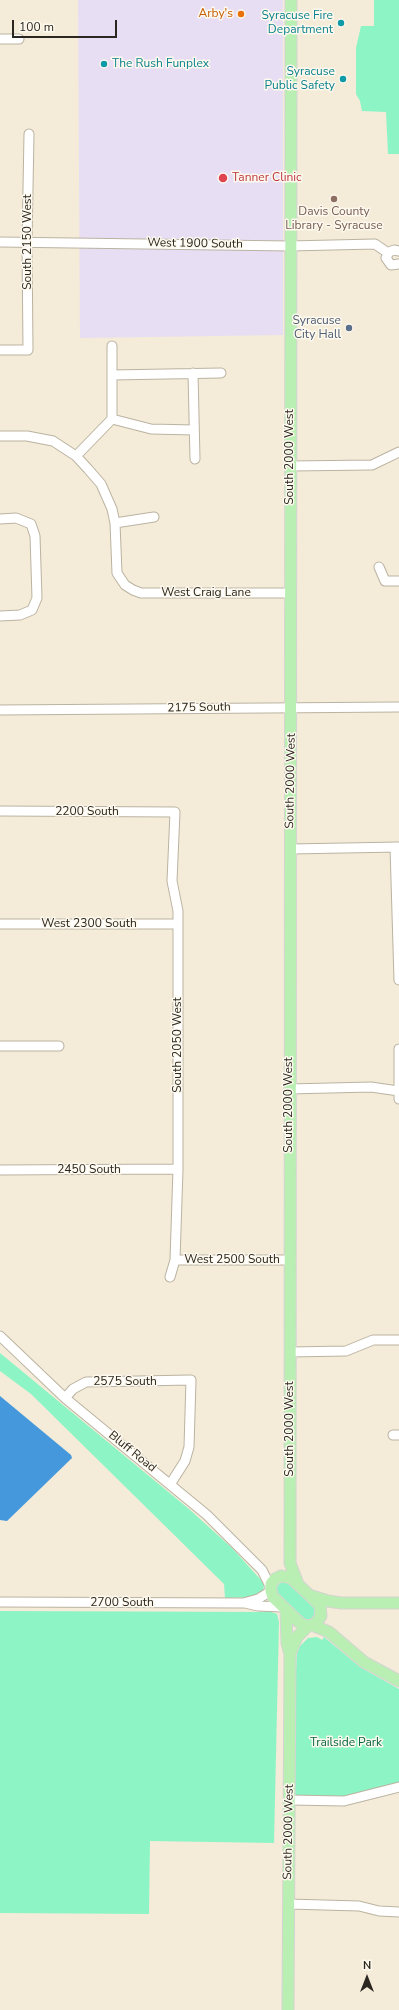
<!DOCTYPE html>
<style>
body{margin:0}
#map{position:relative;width:399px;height:2010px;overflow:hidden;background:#f4ebd9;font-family:"Nunito Sans",sans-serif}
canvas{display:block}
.north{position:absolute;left:347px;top:1958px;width:40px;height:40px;-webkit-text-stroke:3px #fef9ee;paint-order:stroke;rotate:0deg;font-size:11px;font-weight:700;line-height:16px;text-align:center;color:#2b2720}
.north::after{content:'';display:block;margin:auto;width:14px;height:18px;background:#2b2720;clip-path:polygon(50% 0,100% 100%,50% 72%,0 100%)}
.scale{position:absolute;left:12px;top:20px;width:105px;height:18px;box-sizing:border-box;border:2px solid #2b2720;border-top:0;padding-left:5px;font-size:12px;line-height:14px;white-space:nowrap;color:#2b2720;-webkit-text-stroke:3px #fef9ee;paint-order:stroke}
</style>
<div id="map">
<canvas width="399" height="2010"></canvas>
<div class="north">N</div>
<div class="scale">100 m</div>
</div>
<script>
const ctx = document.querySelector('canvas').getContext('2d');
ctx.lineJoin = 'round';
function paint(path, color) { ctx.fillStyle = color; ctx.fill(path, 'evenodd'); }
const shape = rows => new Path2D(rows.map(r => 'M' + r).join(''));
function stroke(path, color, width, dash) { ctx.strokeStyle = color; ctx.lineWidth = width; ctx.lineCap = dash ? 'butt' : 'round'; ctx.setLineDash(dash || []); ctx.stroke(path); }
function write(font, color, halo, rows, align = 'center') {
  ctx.font = font + ' "Nunito Sans",sans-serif'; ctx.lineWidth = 3; ctx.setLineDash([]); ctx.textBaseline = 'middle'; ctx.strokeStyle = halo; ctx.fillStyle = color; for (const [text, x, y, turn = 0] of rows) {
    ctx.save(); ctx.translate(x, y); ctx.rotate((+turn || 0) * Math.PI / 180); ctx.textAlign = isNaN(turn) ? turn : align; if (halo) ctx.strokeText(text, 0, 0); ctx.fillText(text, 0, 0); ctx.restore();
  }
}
paint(shape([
 [78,0,283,0,283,335,80,338]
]), '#e7def3');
paint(shape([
 [374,0,399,0,399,154,388,154,386,112,362,111,360,101,356,94,356,48,361,26,374,26],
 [0,1353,189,1509,232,1548,261,1580,264,1585,263,1592,253,1597,225,1598,224,1584,31,1394,0,1371],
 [281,1582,288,1582,315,1606,317,1614,312,1620,304,1621,277,1596,276,1588],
 [0,1611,271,1612,277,1614,279,1622,274,1843,150,1841,149,1914,0,1913],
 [317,1637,322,1640,324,1637,360,1667,399,1689,399,1787,344,1801,290,1800,297,1649,308,1638]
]), '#8df5c5');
paint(shape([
 [0,1396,71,1455,72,1458,7,1521,0,1520]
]), '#4498db');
const minor = shape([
 [0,39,19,39],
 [0,242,290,246,375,244,388,253],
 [399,251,394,250,389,252,386,258,391,265,399,264],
 [0,350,28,350,27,243,29,134],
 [193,373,195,459],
 [112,375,221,373],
 [112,419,151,429,194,430],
 [112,419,112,346],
 [0,436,27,436,53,441,76,456,88,469,101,484,112,509,115,523,117,573,125,585,133,590,141,593,290,593],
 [76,456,112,419],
 [290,466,372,465,399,452],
 [0,519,16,518,31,524,35,536,37,598,32,610,20,615,0,616],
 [115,523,154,517],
 [379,567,385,581,399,581],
 [0,710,399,707],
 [0,811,175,812,172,881,178,911,178,1169,175,1260,170,1277],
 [395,847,399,980],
 [290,849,399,847],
 [0,924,178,924],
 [0,1046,59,1046],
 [399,1049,399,1099],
 [289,1089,371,1087,399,1091],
 [0,1170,178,1169],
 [175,1260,289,1260],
 [0,1336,65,1398,207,1515,262,1570,271,1588],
 [290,1352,346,1351,373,1340,399,1340],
 [65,1398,73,1389,86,1382,191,1380,189,1447,185,1461,171,1483],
 [393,1435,399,1435],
 [0,1602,243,1603,258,1599,271,1591],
 [245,1603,258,1606,282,1607],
 [290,1800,344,1801,399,1787],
 [288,1904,359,1906,379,1911,399,1912]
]);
const major = shape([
 [291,0,290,1563,298,1584],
 [281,1576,291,1578,320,1605,321,1616,315,1624,308,1626,301,1624,273,1597,271,1591,271,1584,275,1579,281,1576],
 [312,1596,328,1601,341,1603,399,1603],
 [286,1611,287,1643,290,1654,288,2010],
 [312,1625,329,1632,364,1662,399,1681],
 [290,1654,297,1637,308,1626]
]);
stroke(minor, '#bbb3a1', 11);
stroke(major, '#d5d4d2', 13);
stroke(minor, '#fff', 9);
stroke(major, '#b9efb3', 11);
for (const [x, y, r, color] of [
 [241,14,4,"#e8710a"],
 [341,23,4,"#0f9aa8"],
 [104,64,4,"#0f9aa8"],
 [343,79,4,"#0f9aa8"],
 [223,178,5,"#e0444e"],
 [334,199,4,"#8d6e63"],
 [349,328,4,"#5c6f8a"]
]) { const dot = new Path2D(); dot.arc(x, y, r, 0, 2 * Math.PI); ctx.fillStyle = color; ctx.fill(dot); stroke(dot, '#fef9ee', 1.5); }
write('12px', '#c56008', '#fef9ee', [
 ["Arby's",233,14]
], 'right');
write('12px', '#0d838f', '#fef9ee', [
 ["Syracuse Fire",333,16],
 ["Department",333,30],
 ["The Rush Funplex",112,64,"left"],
 ["Syracuse",335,72],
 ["Public Safety",335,86]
], 'right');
write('12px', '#be3a42', '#fef9ee', [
 ["Tanner Clinic",232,178]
], 'left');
write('12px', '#785e54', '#fef9ee', [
 ["Davis County",334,212],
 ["Library - Syracuse",334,226]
]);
write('12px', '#2b2720', '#fef9ee', [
 ["South 2150 West",28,242,-90],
 ["West 1900 South",195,244,1],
 ["South 2000 West",290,457,-90],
 ["West Craig Lane",206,593],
 ["2175 South",199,708,-1],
 ["South 2000 West",291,781,-89],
 ["2200 South",87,812],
 ["West 2300 South",89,924],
 ["South 2050 West",178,1045,-90],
 ["South 2000 West",289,1105,-90],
 ["2450 South",89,1170],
 ["West 2500 South",232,1260],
 ["2575 South",125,1382],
 ["South 2000 West",290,1429,-90],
 ["Bluff Road",132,1452,39],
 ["2700 South",122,1603],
 ["South 2000 West",289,1832,-89]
]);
write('12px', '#4e5e75', '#fef9ee', [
 ["Syracuse",341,321],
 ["City Hall",341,335]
], 'right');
write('12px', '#096646', '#fef9ee', [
 ["Trailside Park",346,1743]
]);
</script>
